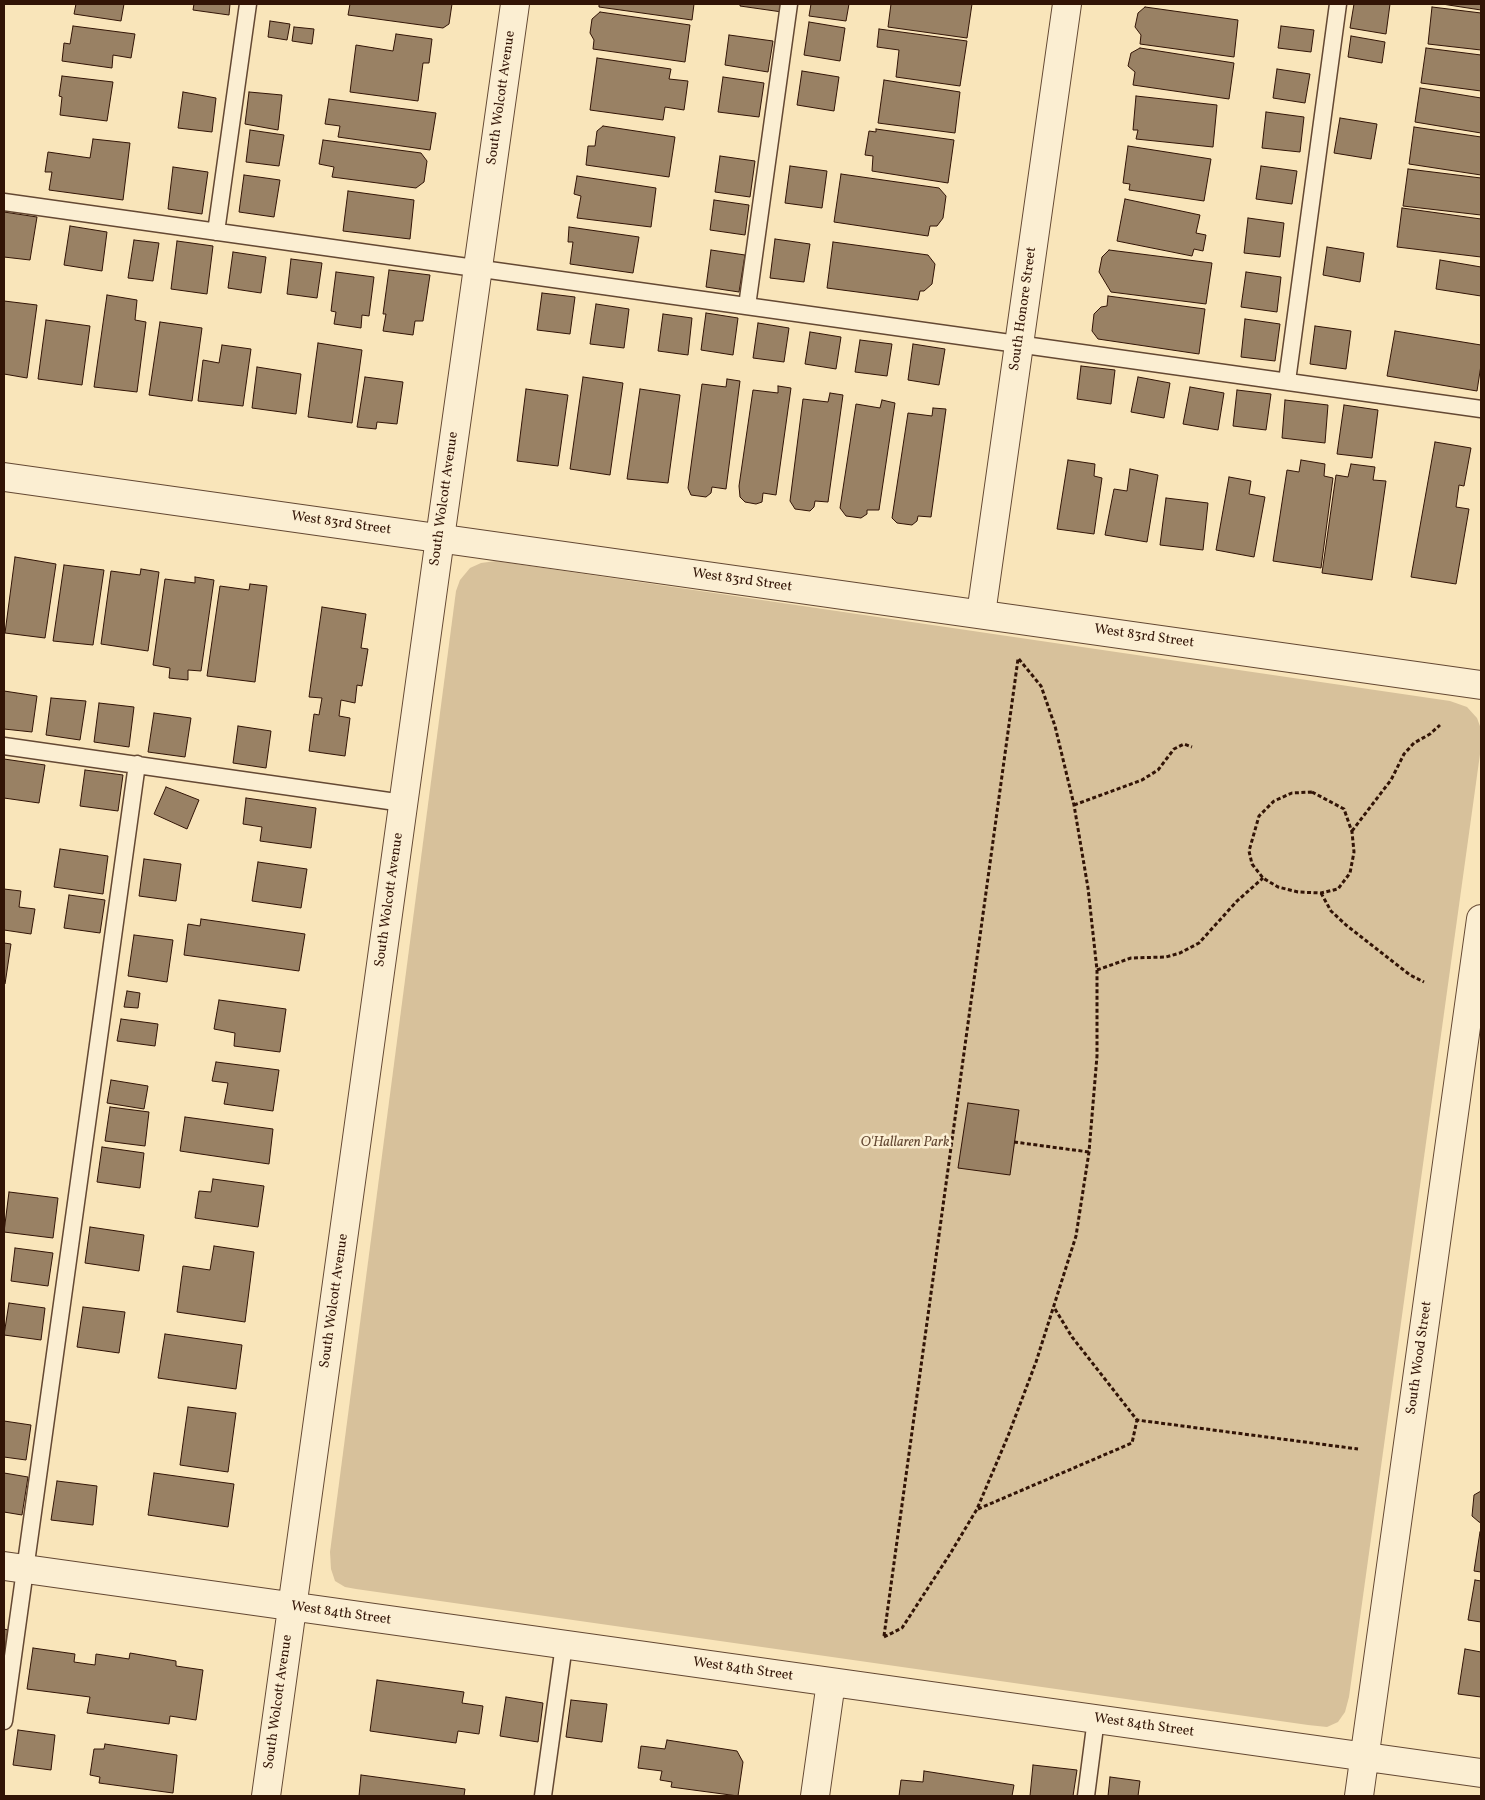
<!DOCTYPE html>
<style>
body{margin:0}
#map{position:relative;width:1485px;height:1800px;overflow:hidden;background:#f9e5ba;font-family:Vollkorn,serif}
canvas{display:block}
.frame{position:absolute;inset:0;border:5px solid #321406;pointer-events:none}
</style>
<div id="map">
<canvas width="1485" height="1800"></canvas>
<div class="frame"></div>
</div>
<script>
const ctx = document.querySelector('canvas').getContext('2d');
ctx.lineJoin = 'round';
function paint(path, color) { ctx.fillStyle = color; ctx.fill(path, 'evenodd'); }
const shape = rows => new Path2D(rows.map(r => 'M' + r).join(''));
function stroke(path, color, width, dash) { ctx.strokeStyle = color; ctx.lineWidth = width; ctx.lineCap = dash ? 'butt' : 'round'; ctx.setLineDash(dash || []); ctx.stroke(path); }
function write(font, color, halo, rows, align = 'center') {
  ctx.font = font + ' Vollkorn,serif'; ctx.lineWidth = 5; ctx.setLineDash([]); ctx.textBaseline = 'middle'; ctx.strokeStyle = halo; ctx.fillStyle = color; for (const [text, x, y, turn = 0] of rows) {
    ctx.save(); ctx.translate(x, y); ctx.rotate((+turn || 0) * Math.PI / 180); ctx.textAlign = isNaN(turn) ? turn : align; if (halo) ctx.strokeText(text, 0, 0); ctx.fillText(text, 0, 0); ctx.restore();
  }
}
paint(shape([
 [496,561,1450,701,1467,707,1477,718,1481,729,1481,747,1349,1697,1345,1712,1338,1722,1327,1727,1308,1725,356,1589,345,1587,335,1581,331,1569,330,1552,456,591,460,580,470,568,481,563]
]), '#d7c19b');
const building = shape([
 [76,4,124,4,121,21,74,14,76,4],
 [194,4,230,4,229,15,193,10,194,4],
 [350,4,452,4,449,24,443,28,348,15,350,4],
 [599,4,694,4,692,20,599,7,599,4],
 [740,4,783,4,782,12,740,6,740,4],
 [811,4,849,4,846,21,809,16,811,4],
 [891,4,972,4,967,38,888,27,891,4],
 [1354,4,1390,4,1386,34,1350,28,1354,4],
 [1442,4,1481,4,1481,10,1442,4],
 [1145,7,1238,20,1234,57,1140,44,1141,35,1135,27,1138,13,1145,7],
 [1432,7,1481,13,1481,50,1428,44,1432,7],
 [600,12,690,25,685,62,593,49,594,40,590,33,592,19,600,12],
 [270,21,290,24,287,40,268,37,270,21],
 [809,22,845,28,840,61,804,55,809,22],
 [73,26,135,34,131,58,113,55,112,68,62,61,64,43,70,44,73,26],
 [1281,26,1314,30,1311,52,1278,48,1281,26],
 [294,27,314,29,312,44,292,41,294,27],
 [879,29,967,41,960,86,896,77,899,50,877,47,879,29],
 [396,34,432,39,429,63,423,63,418,101,350,92,356,45,393,51,396,34],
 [729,35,773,41,768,72,725,65,729,35],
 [1351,36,1385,42,1382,63,1348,57,1351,36],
 [1140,48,1234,63,1229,99,1133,85,1135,72,1128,66,1131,53,1140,48],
 [1426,48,1481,55,1481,91,1421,83,1426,48],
 [597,58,671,69,669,79,688,81,684,110,665,107,663,120,590,110,597,58],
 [1277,69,1310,74,1305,103,1273,98,1277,69],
 [802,71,839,77,834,111,797,105,802,71],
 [62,76,113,82,107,121,60,115,62,97,59,96,62,76],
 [723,77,764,83,759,117,718,112,723,77],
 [884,80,960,92,955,133,878,123,884,80],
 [1420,88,1481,98,1481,133,1415,122,1420,88],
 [183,92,216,98,212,132,178,128,183,92],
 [249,92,282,95,278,130,245,124,249,92],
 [1136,96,1217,105,1213,147,1136,139,1138,130,1133,130,1136,96],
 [329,99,436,113,430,150,338,137,340,126,325,124,329,99],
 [1266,112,1304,117,1300,152,1262,148,1266,112],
 [1340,118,1377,124,1371,159,1334,153,1340,118],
 [603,126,675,137,669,177,586,165,588,146,595,146,597,131,603,126],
 [1414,127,1481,137,1481,175,1409,164,1414,127],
 [876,129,954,140,948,183,872,171,873,156,865,155,869,131,876,132,876,129],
 [250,130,284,135,279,166,246,162,250,130],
 [93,139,130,143,123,200,49,190,52,172,45,172,48,152,90,158,93,139],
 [323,140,421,153,427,161,424,182,416,188,332,177,334,167,319,164,323,140],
 [1128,146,1211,159,1204,201,1129,190,1130,184,1123,183,1128,146],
 [720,156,755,161,750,197,715,192,720,156],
 [790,166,827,171,822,208,785,203,790,166],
 [1261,166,1297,171,1292,204,1256,199,1261,166],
 [173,167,208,172,202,214,168,209,173,167],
 [1408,169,1481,178,1481,215,1403,206,1408,169],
 [841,174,939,188,946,196,943,218,937,226,930,226,928,236,834,222,841,174],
 [244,175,280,180,274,217,239,212,244,175],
 [577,176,656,188,651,227,577,218,581,196,574,194,577,176],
 [348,191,414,200,410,239,343,231,348,191],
 [1125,199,1200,215,1196,233,1206,235,1203,251,1194,249,1192,256,1117,241,1125,199],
 [714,200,749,205,745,235,710,230,714,200],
 [1402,208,1481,219,1481,257,1397,247,1402,208],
 [4,212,37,217,30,260,4,257,4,212],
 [1248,218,1284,223,1280,257,1244,253,1248,218],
 [70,226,107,232,102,271,64,265,70,226],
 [569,227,639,237,633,273,570,264,573,242,568,242,569,227],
 [775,239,810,244,804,282,770,278,775,239],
 [134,240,159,243,153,281,128,278,134,240],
 [177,241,213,246,207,294,171,289,177,241],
 [833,242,928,255,935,264,932,284,924,291,920,291,918,300,827,288,833,242],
 [1327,247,1364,253,1360,282,1323,275,1327,247],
 [711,250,745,255,739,292,706,287,711,250],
 [1109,250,1212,263,1206,304,1111,292,1099,272,1102,257,1109,250],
 [233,252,266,257,261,293,228,288,233,252],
 [291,259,322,263,317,298,287,294,291,259],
 [1440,260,1481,267,1481,296,1436,289,1440,260],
 [389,270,430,275,423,321,415,321,413,335,383,331,386,314,383,314,389,270],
 [336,272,374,277,369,316,362,315,361,328,334,324,336,312,331,311,336,272],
 [1246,272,1281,277,1277,312,1241,307,1246,272],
 [542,293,575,297,570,334,537,330,542,293],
 [107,295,137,300,135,320,146,322,137,392,94,387,107,295],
 [1108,296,1205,309,1199,354,1098,339,1092,331,1094,314,1101,307,1107,306,1108,296],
 [4,301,37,305,27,378,4,374,4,301],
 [596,304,629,309,624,348,590,344,596,304],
 [706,313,738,318,733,355,701,350,706,313],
 [663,314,692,318,688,355,658,351,663,314],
 [1245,319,1280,324,1275,361,1241,357,1245,319],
 [46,320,90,326,82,385,38,379,46,320],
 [160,322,202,328,192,401,149,395,160,322],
 [758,323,789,328,784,362,753,358,758,323],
 [1315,326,1351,331,1346,369,1310,364,1315,326],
 [1395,331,1481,345,1481,365,1477,391,1387,376,1395,331],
 [810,332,841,337,836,369,805,364,810,332],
 [860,340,892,344,887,376,855,372,860,340],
 [318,343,362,350,352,423,308,417,318,343],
 [913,344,945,349,939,385,908,380,913,344],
 [222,345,251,349,243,406,198,401,203,360,219,363,222,345],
 [1081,366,1115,370,1111,404,1077,399,1081,366],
 [257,367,301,374,296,414,252,408,257,367],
 [365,377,403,382,397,424,377,422,376,429,357,427,365,377],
 [583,377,623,383,610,475,570,469,583,377],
 [1138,377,1170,383,1164,418,1131,412,1138,377],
 [727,379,740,381,726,489,712,487,711,493,706,497,691,495,688,488,702,384,726,387,727,379],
 [778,386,791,388,776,495,763,493,762,502,756,504,745,502,740,497,739,486,753,390,778,393,778,386],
 [1190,387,1224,393,1218,430,1183,424,1190,387],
 [526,389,568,395,558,466,517,461,526,389],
 [640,389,680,395,668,483,627,479,640,389],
 [1237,390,1271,394,1266,430,1233,426,1237,390],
 [830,393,843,395,828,502,815,501,814,507,810,511,795,509,790,501,803,399,828,402,830,393],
 [882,400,895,403,879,510,867,510,867,514,861,518,846,516,840,508,856,404,880,408,882,400],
 [1285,400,1328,405,1325,443,1282,438,1285,400],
 [1344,405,1378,410,1372,458,1337,454,1344,405],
 [933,408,946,409,931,517,918,516,917,521,912,525,897,523,892,518,908,413,932,416,933,408],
 [1435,442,1471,448,1464,486,1459,485,1456,507,1469,509,1456,584,1411,577,1435,442],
 [1068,460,1095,464,1094,476,1102,478,1094,534,1057,529,1068,460],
 [1301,460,1325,464,1324,476,1333,478,1321,568,1273,561,1287,470,1299,472,1301,460],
 [1351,464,1375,467,1373,480,1386,481,1372,580,1322,573,1336,475,1348,477,1351,464],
 [1130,469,1158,475,1147,542,1105,535,1114,489,1127,491,1130,469],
 [1229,477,1251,481,1249,494,1265,497,1254,557,1216,550,1229,477],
 [1166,498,1208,503,1203,550,1160,545,1166,498],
 [15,557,56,564,45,638,5,633,15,557],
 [64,565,104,570,93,645,53,641,64,565],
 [141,569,159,572,148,651,101,644,111,571,140,575,141,569],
 [195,577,214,580,201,671,188,670,188,680,169,678,170,668,153,665,165,579,195,583,195,577],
 [250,584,267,586,255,682,207,676,220,586,249,590,250,584],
 [322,607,366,614,361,648,368,649,362,686,357,685,355,703,341,700,339,716,350,718,345,756,309,751,314,714,319,715,322,698,309,697,322,607],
 [4,691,37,696,32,732,4,729,4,691],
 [51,698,86,701,80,740,46,735,51,698],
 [99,703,134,707,129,747,94,742,99,703],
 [154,713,191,718,185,757,148,752,154,713],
 [238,726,271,731,266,768,233,763,238,726],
 [4,759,45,765,39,803,4,798,4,759],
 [85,770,123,775,118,811,80,806,85,770],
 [166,787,199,800,187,829,154,814,166,787],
 [246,798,316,808,311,848,260,841,262,827,243,824,246,798],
 [60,849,108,856,103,894,54,887,60,849],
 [144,859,181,864,176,901,139,896,144,859],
 [258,862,307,869,301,908,252,901,258,862],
 [4,889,21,891,19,907,35,909,31,934,4,930,4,889],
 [69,895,105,900,100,933,64,928,69,895],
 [201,919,305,934,299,971,184,955,188,924,200,926,201,919],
 [134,935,173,940,167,982,128,976,134,935],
 [4,943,11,944,5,984,4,984,4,943],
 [127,991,140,993,138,1008,124,1007,127,991],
 [219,1000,286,1009,280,1052,234,1046,235,1033,214,1029,219,1000],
 [121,1019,158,1024,155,1046,117,1041,121,1019],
 [216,1062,279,1070,273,1111,224,1104,228,1083,212,1081,216,1062],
 [111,1080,148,1086,144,1109,107,1103,111,1080],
 [968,1103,1019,1110,1010,1175,958,1168,968,1103],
 [110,1107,149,1112,145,1146,105,1141,110,1107],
 [185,1117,273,1129,269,1164,180,1151,185,1117],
 [102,1147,144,1153,140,1188,97,1182,102,1147],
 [213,1179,264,1186,258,1227,195,1218,199,1191,211,1192,213,1179],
 [9,1192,58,1198,53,1238,4,1232,9,1192],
 [90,1227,144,1235,139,1271,85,1263,90,1227],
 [214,1246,254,1252,245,1322,177,1312,183,1266,210,1270,214,1246],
 [15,1248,53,1253,48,1286,11,1281,15,1248],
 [9,1303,45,1308,41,1340,4,1335,9,1303],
 [83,1307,125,1312,119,1353,77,1347,83,1307],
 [165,1334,242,1345,236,1389,158,1378,165,1334],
 [188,1407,236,1413,228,1472,180,1465,188,1407],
 [4,1421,31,1425,26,1460,4,1457,4,1421],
 [4,1473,28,1477,22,1515,4,1512,4,1473],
 [154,1473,234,1484,228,1527,148,1515,154,1473],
 [57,1481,97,1486,93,1525,51,1520,57,1481],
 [1481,1491,1481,1523,1479,1522,1472,1516,1474,1495,1481,1491],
 [1480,1532,1481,1532,1481,1572,1474,1571,1480,1532],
 [1475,1580,1481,1581,1481,1622,1468,1620,1475,1580],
 [4,1629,8,1630,4,1659,4,1629],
 [33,1648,75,1654,74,1662,95,1665,96,1654,129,1659,130,1653,176,1661,176,1666,203,1670,196,1720,170,1716,169,1724,87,1713,90,1697,27,1689,33,1648],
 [1465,1649,1481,1652,1481,1697,1458,1694,1465,1649],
 [377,1680,464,1692,462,1703,483,1706,479,1734,458,1731,456,1743,370,1731,377,1680],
 [506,1697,543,1703,538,1742,500,1736,506,1697],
 [571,1700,607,1704,602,1742,566,1737,571,1700],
 [18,1730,55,1735,51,1770,13,1765,18,1730],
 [667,1740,737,1751,743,1762,738,1796,671,1787,672,1782,660,1780,662,1771,638,1768,641,1746,665,1749,667,1740],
 [105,1744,177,1755,173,1793,99,1783,100,1777,90,1775,94,1749,104,1749,105,1744],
 [1033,1765,1077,1770,1073,1796,1030,1796,1033,1765],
 [924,1771,1014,1785,1012,1796,899,1796,901,1780,923,1782,924,1771],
 [361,1775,465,1789,464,1796,359,1796,361,1775],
 [1110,1777,1140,1781,1138,1796,1108,1796,1110,1777]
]);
paint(building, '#998164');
stroke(building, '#321406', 1);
const service = shape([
 [4,202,1481,409],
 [216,232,248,4],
 [747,306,789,4],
 [1287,381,1338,4],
 [4,746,403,803],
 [4,1721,137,764],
 [543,1796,564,1645],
 [1086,1796,1096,1719]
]);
const minor = shape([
 [981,614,1067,4],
 [4,1566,1481,1773],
 [266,1796,440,538,515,4],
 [815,1796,831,1682],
 [1359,1796,1481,919]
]);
const tertiary = shape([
 [4,477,1481,685]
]);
stroke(service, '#644833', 19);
stroke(minor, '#644833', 30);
stroke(tertiary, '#644833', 30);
stroke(shape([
 [1312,792,1344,809,1352,832,1354,852,1350,873,1338,889,1321,893,1298,892,1278,887,1263,878,1252,864,1249,851,1259,816,1274,801,1292,793,1312,792],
 [1074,805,1142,780,1158,770,1174,749,1184,744,1192,747],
 [1352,831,1391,780,1404,754,1414,743,1430,734,1440,725],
 [1321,893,1331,911,1346,925,1410,975,1424,982],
 [1097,970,1131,958,1166,957,1180,953,1199,943,1237,901,1263,878],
 [1014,1142,1089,1152],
 [1055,1309,1072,1337,1137,1420,1358,1449],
 [978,1509,1132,1443,1137,1420],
 [884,1636,1018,659],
 [884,1637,902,1628,950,1554,977,1509,1008,1436,1036,1362,1076,1236,1089,1152,1097,1056,1097,970,1088,888,1074,805,1055,726,1041,686,1018,658]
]), '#321406', 3, [4, 2.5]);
stroke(service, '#fbeed2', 16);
stroke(minor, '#fbeed2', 28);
stroke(tertiary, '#fbeed2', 28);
write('14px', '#321406', '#fbeed2', [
 ["South Wolcott Avenue",502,98,-82],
 ["South Honore Street",1024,309,-82],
 ["South Wolcott Avenue",445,499,-82],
 ["West 83rd Street",341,524,8],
 ["West 83rd Street",742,581,8],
 ["West 83rd Street",1144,637,8],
 ["South Wolcott Avenue",390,900,-82],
 ["South Wolcott Avenue",335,1301,-82],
 ["South Wood Street",1420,1358,-82],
 ["West 84th Street",341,1614,8],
 ["West 84th Street",743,1670,8],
 ["South Wolcott Avenue",279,1702,-82],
 ["West 84th Street",1144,1726,8]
]);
write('italic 14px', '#644833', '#fbeed2', [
 ["O'Hallaren Park",905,1143]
]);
</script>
